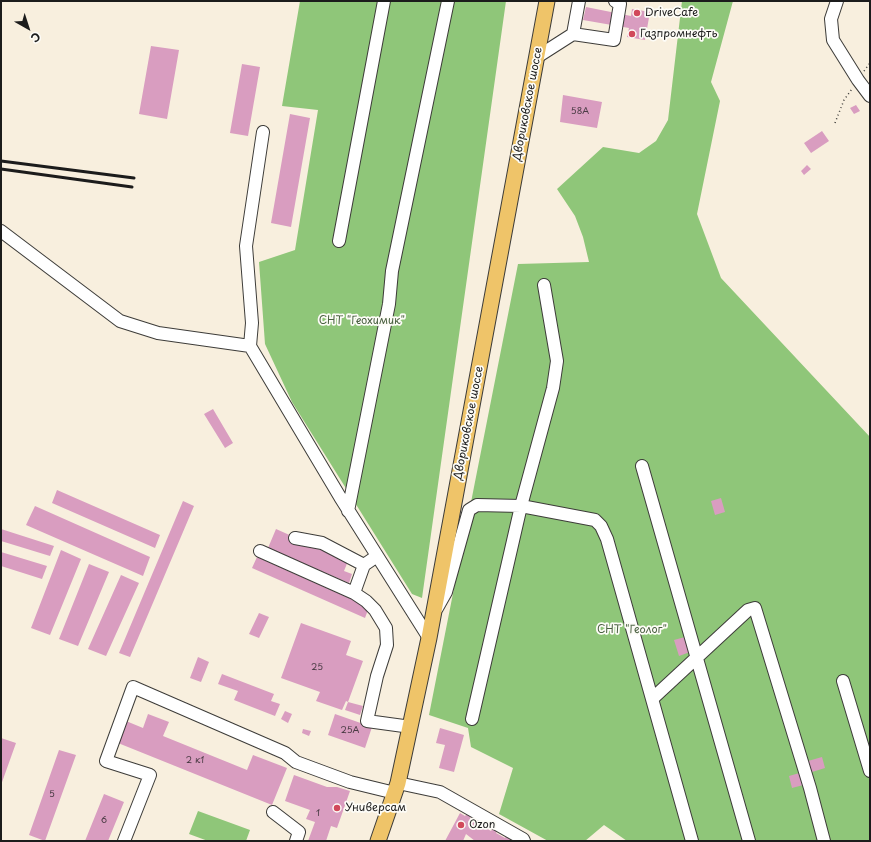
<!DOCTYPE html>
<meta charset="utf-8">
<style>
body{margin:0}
#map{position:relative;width:871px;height:842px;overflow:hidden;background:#f8efde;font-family:"Playpen Sans",sans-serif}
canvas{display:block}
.frame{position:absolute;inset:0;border:2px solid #1c1c1c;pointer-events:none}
.north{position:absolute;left:8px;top:8px;width:40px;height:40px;-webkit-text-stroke:3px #fdfcf7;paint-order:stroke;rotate:141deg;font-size:11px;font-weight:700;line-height:16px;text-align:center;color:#1c1c1c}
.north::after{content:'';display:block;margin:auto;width:14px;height:18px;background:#1c1c1c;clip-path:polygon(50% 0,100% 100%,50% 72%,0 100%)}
</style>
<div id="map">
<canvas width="871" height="842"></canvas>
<div class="frame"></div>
<div class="north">С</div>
</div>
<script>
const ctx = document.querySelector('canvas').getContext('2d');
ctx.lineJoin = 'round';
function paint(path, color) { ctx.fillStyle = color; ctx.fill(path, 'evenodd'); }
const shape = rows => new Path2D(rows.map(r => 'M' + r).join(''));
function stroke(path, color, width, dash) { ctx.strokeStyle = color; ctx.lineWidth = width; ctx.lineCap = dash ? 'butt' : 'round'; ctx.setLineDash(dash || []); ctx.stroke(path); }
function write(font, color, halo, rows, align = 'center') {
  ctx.font = font + ' "Playpen Sans",sans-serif'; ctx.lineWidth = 3.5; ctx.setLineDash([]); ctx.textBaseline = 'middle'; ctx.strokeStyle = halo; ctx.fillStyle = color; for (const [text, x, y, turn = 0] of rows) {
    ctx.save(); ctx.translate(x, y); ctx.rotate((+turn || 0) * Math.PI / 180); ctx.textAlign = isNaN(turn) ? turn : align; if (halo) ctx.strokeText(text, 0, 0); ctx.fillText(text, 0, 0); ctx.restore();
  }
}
paint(shape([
 [300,1,506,1,422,598,412,594,292,402,265,344,259,262,295,250,318,110,282,106],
 [682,1,733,1,711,82,720,101,697,214,721,278,870,437,870,841,627,841,604,825,585,841,548,841,499,814,513,768,471,747,468,728,429,715,518,264,589,262,583,237,575,216,557,189,603,147,639,153,656,141,668,120],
 [198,811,250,830,246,841,208,841,189,834]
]), '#8fc679');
paint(shape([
 [586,7,631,16,632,9,650,12,645,40,627,37,629,28,583,20],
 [151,46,179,50,167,119,139,114],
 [242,64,260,67,248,136,230,133],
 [563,95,602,102,597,128,560,122],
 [856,105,860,111,854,114,850,108],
 [290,114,310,118,291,227,271,223],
 [822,131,829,141,811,153,804,143],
 [807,165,811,169,804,175,801,171],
 [213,409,233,443,225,448,204,414],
 [57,490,160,535,155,548,52,503],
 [721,498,725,512,715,515,711,501],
 [183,501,194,506,130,657,119,653],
 [35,506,150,557,143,576,26,525],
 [1,529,54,546,50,556,1,541],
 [276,529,348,561,344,571,352,574,349,583,268,548],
 [61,550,81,559,50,635,31,628],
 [1,552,47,566,42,579,1,566],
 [257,557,369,607,365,618,252,568],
 [89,564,109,572,78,646,59,639],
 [121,575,139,583,106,656,88,649],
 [259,613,269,617,259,638,249,634],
 [301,623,351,641,346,655,363,661,348,702,346,701,342,710,316,701,320,692,281,678],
 [685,637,690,652,679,656,674,640],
 [198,657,209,662,201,682,190,678],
 [222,674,274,694,271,701,280,704,275,716,234,700,238,691,218,684],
 [348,702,363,706,360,715,345,710],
 [285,711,292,714,288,723,281,719],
 [148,714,169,722,163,736,247,770,253,755,287,768,272,805,118,743,126,721,143,728],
 [335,714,372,727,365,748,328,735],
 [440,728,464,735,454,772,439,768,445,745,436,743],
 [303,729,311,731,309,736,302,733],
 [1,738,16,743,1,785],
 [59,750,76,755,45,841,29,835],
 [822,757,825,768,812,772,808,761],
 [803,772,807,784,792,788,789,776],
 [294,775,327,787,337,787,350,791,337,828,331,826,326,841,308,841,315,822,306,819,310,810,285,801],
 [104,794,124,802,108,841,85,841],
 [460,813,465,816,467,814,471,816,470,819,474,821,475,819,480,821,478,823,491,831,493,828,497,831,496,833,505,838,506,836,511,839,510,841,475,841,466,834,463,841,445,841]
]), '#d99dc0');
const minor = shape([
 [837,1,831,19,833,40,858,80,870,96],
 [573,34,614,40,620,4,615,1],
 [537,57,573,34,579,1],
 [1,231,120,321,158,333,250,346,340,497,429,638],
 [339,241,384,1],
 [250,346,252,323,246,246,263,132],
 [642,466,749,841],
 [348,511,389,304,392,271,448,1],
 [295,538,322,543,364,565,377,556],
 [260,551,354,593,366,601,375,610,386,628,387,645,377,676,367,721,411,727],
 [354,593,364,565],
 [437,608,446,592,469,510,477,505,521,506,595,520,601,526,607,539,692,841],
 [843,681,870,771],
 [652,699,748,610,755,608,810,788,824,841],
 [472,719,521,506,553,388,557,361,544,285],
 [398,783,440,792,523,839,524,841],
 [273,812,299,832,296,841],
 [124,841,150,775,106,761,133,687,285,753,296,762,350,782,395,793]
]);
const major = shape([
 [378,841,398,783,429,638,547,1]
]);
stroke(minor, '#3d3c39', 14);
stroke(major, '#3d3c39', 17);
stroke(shape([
 [864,71,870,63],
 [835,123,844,100,852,89]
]), '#3d3c39', 1.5, [1, 3]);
stroke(minor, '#fff', 12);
stroke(major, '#efc469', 15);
stroke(shape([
 [1,161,134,178],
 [1,169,132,187]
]), '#1c1c1c', 3);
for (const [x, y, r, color] of [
 [637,13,4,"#d1495b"],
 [632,34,4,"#d1495b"],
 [337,808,4,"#d1495b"],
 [461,825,4,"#d1495b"]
]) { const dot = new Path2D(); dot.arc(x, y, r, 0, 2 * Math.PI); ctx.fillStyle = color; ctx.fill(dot); stroke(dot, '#fdfcf7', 1.5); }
write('9px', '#4b3c45', null, [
 ["58А",580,112],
 ["25",317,668],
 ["25А",350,731],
 ["2 к1",195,761],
 ["5",52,795],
 ["1",318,814],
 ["6",104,821]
]);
write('11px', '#1c1c1c', '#fdfcf7', [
 ["DriveCafe",645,13],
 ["Газпромнефть",640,34],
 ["Универсам",345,808],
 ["Ozon",469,825]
], 'left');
write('11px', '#1c1c1c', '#fdfcf7', [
 ["Двориковское шоссе",528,104,-79],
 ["Двориковское шоссе",469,423,-79]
]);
write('11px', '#4a6041', '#fdfcf7', [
 ["СНТ \"Геохимик\"",362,321],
 ["СНТ \"Геолог\"",632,630]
]);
</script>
